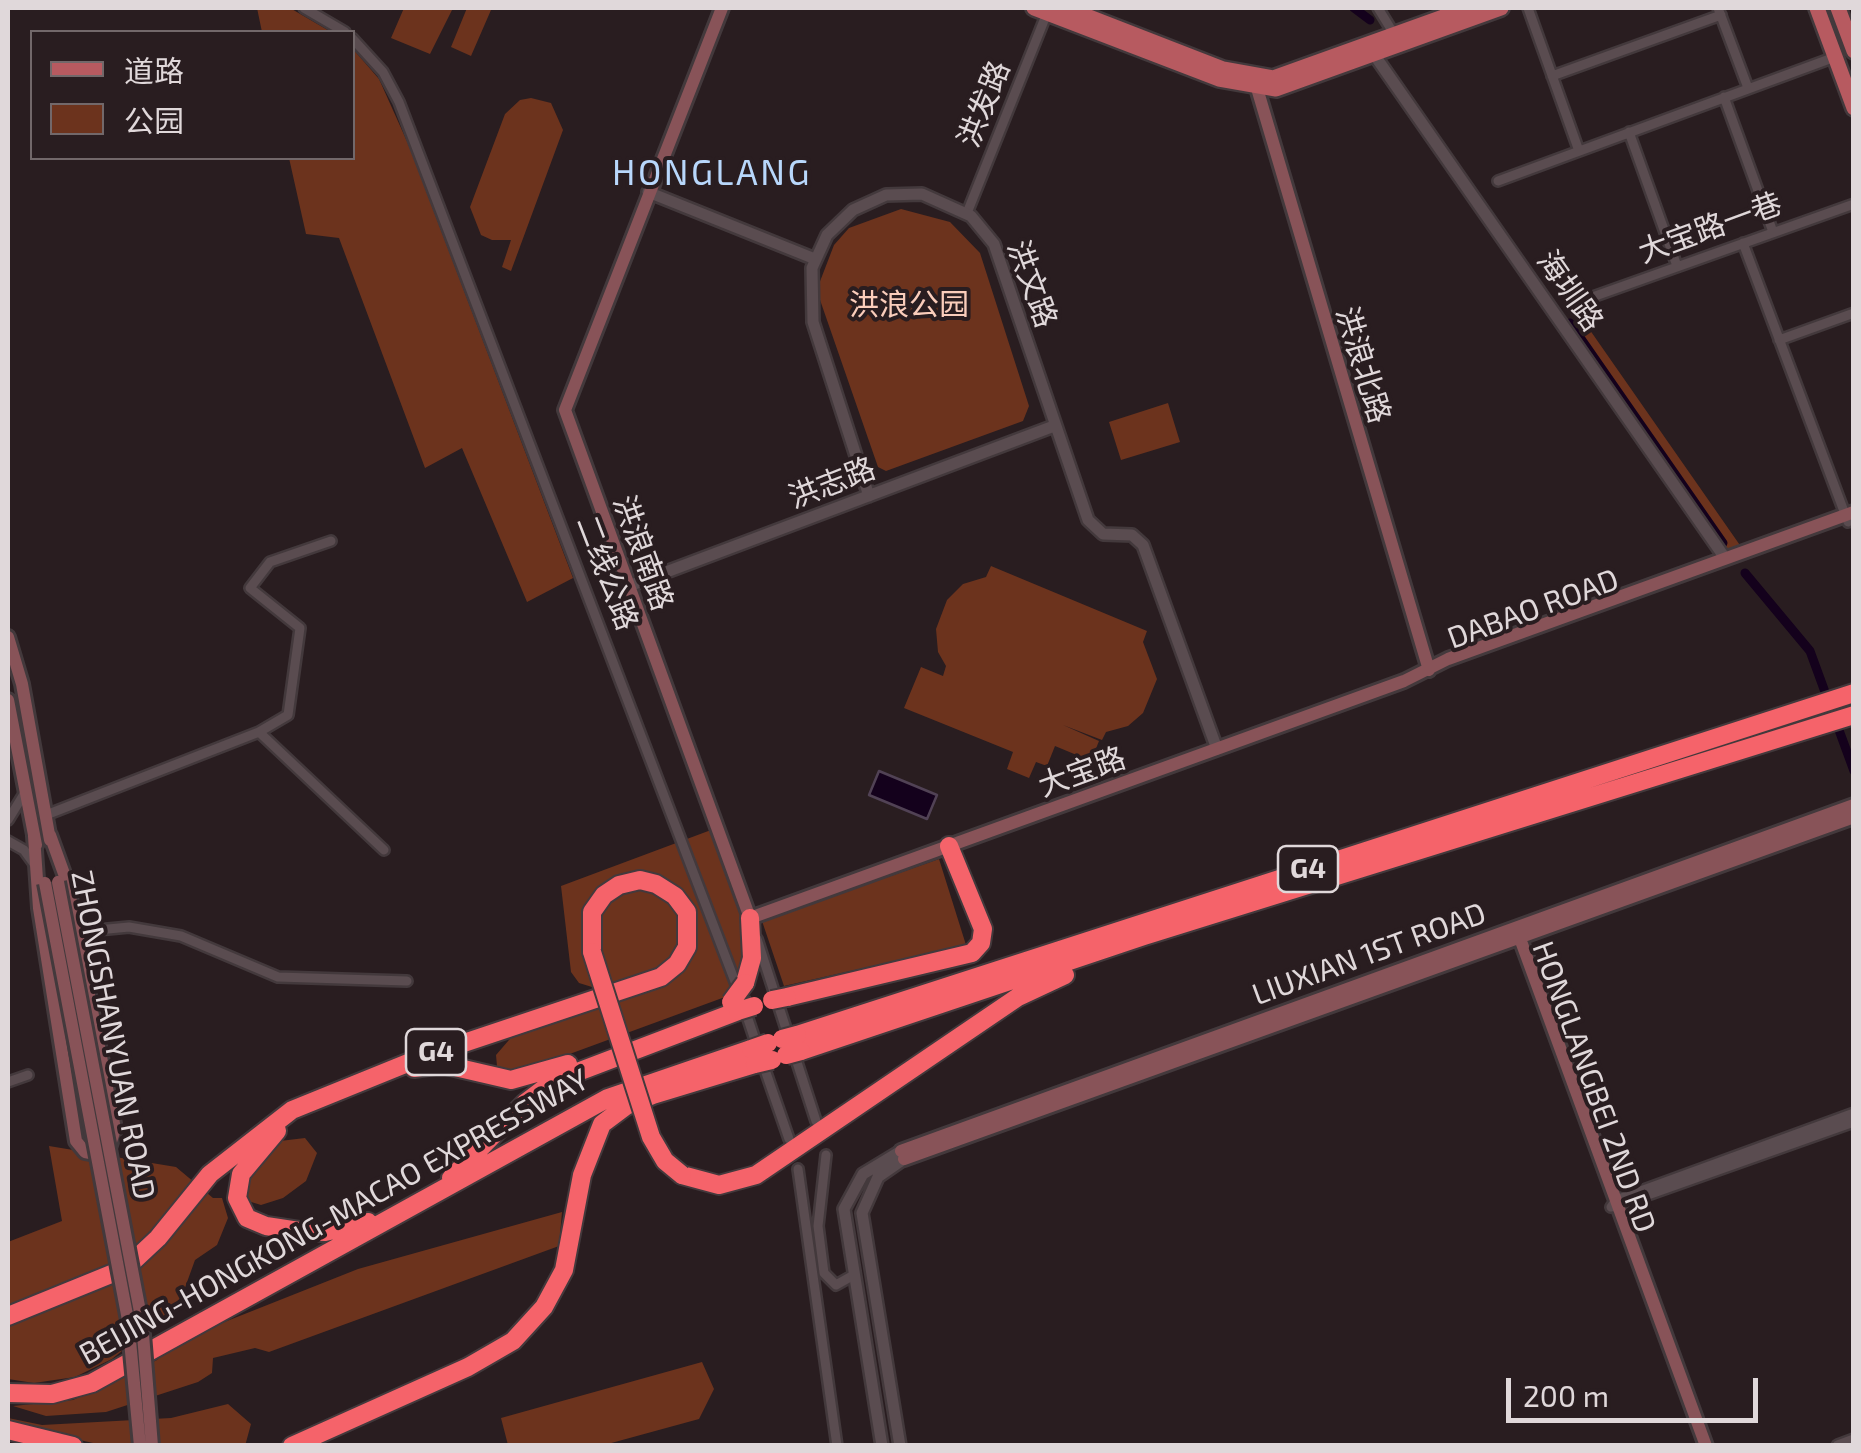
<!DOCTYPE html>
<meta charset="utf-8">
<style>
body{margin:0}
#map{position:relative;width:1861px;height:1453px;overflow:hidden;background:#291d20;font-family:"Exo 2","Noto Sans SC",sans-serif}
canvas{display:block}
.frame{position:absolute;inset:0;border:10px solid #e0d8da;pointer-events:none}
.legend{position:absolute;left:30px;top:30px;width:325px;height:130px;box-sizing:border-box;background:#291d20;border:2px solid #72686a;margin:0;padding:12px 18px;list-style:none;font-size:30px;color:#e0d8da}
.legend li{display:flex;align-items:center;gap:20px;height:50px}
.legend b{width:50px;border:2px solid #72686a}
.scale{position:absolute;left:1506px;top:1378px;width:252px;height:45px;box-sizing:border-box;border:5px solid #e0d8da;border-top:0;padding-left:12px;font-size:30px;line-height:35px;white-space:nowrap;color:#e0d8da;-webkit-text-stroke:8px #291d20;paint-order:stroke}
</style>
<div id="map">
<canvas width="1861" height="1453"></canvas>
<div class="frame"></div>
<ul class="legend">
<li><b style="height:12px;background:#b75a60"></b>道路</li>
<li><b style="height:28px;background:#6c331d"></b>公园</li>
</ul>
<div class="scale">200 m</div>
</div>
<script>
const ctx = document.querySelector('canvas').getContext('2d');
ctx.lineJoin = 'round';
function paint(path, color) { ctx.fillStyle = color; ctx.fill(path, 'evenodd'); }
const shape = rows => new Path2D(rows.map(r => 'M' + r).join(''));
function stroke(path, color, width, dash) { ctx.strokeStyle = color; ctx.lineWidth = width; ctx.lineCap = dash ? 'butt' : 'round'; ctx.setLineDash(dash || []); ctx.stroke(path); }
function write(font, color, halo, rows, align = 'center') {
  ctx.font = font + ' "Exo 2","Noto Sans SC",sans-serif'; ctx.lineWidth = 8; ctx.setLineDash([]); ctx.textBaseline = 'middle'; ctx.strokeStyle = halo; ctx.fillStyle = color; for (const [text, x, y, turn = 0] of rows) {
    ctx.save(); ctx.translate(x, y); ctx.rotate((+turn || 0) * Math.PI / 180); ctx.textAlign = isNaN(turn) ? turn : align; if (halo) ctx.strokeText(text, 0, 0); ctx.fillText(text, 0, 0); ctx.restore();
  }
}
paint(shape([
 [257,8,290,8,331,32,262,32],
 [404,8,453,8,430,54,391,38],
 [467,8,491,10,471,56,451,47],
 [353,49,379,79,410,148,573,578,527,602,462,448,425,468,339,238,306,234,289,158,352,158],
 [531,98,551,103,563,130,511,271,502,267,511,240,492,240,481,235,470,207,505,114,520,100],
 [901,209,950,222,980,253,1029,406,1023,421,886,471,878,467,819,297,819,284,834,245,849,228],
 [1585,323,1744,551,1725,558,1566,335],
 [1168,403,1180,442,1121,460,1109,422],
 [991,566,1147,631,1143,642,1157,679,1143,713,1128,726,1106,732,1102,740,1063,725,1099,741,1091,761,1055,746,1047,766,1036,762,1029,778,1007,769,1013,752,904,708,921,667,943,676,946,666,938,652,936,629,947,600,963,584,986,577],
 [711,830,747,921,748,960,725,997,556,1059,515,1071,497,1066,496,1055,515,1033,596,1002,592,987,579,983,571,972,561,886],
 [939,859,966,945,784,986,762,921],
 [305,1138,317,1153,306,1181,283,1198,261,1205,248,1201,243,1195,257,1157,280,1141],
 [49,1146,176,1167,213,1198,222,1198,228,1218,217,1245,195,1260,182,1296,159,1321,112,1359,75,1377,34,1383,8,1379,8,1242,62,1221],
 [562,1212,559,1246,269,1352,255,1348,213,1358,212,1373,198,1382,106,1412,46,1416,13,1406,73,1400,157,1360,174,1342,358,1269],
 [702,1362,714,1389,699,1419,604,1445,508,1445,501,1418],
 [228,1404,251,1424,245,1446,102,1445,8,1424,8,1418,42,1425,171,1418]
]), '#6c331d');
const water = shape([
 [879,771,937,795,927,819,869,795,879,771]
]);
paint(water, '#14011c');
stroke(water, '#514255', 2.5);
stroke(shape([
 [1354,8,1370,20],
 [1570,323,1723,543],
 [1745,573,1810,651,1854,771]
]), '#14011c', 9);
const minor = shape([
 [304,8,345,32],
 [1378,8,1394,34],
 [1528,8,1579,151],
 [1718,8,1748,88],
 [352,38,383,72,399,102,739,992],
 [1552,76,1721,15],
 [1724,97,1773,232],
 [1629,132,1677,266],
 [1498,181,1835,57],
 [967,213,1047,13],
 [1743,243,1848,522],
 [1584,300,1854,204],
 [1779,340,1854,313],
 [259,732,288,715,300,628,250,588,270,562,331,541],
 [46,815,259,732,384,850],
 [8,820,24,794],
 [8,841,24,850,35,865],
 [77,932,129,927,181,936,278,977,407,981],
 [757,939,789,1038],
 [744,1007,758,1049],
 [794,1053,816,1121],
 [763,1064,789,1139],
 [8,1082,28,1075],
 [826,1155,818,1226,824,1273,836,1285,852,1276],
 [798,1169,837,1446],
 [1611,1207,1616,1200,1854,1113],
 [1614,1207,1854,1122]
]);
const tertiary = shape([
 [1373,53,1725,558],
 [648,192,815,259],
 [869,496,813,322,812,268,827,235,853,210,886,195,922,194,971,216,994,244,1088,520,1103,534,1132,535,1143,545,1217,749],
 [629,586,1054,426],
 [882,1446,844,1209,863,1174,901,1151],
 [900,1446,862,1213,878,1177,904,1159],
 [1838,1446,1854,1440]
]);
const secondary = shape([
 [722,8,565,410,750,918,1404,681,1448,659,1854,512],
 [1254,78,1429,670],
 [8,637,22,684,50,840],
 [8,700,36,845],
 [34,836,39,908,76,1141,85,1152,95,1154,109,1148,115,1129,67,882,50,835],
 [1518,933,1706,1446],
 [901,1151,1854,805],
 [904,1159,1854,817]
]);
const primary = shape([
 [1034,8,1219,79,1276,89,1501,8],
 [1066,8,1223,69,1273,78,1468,8],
 [1817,8,1854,108],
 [1838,8,1854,51]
]);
const motorway = shape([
 [745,983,752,958,750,918],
 [787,997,972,953,981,943,983,929,949,846],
 [797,1035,1854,693],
 [801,1051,1144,936,1854,715],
 [414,1068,442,1064,511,1080,568,1064],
 [277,1131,241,1174,237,1198,247,1218,266,1226,299,1231,325,1232,368,1222],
 [682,1175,719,1185,756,1175,1018,997,1065,975],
 [451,1178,525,1103,554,1081,738,1011],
 [8,1316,126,1268,158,1238,210,1174,292,1110,425,1056,661,977,677,964,687,947,687,912,675,896,656,884,640,880,619,885,604,895,592,912,592,952],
 [8,1393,52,1394,92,1383,608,1098,751,1049],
 [8,1430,73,1446],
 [292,1446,468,1367,513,1341,544,1307,564,1270,582,1175,602,1124,626,1106,653,1095,755,1064]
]);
stroke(minor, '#43393c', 14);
stroke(tertiary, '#43393c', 16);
stroke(secondary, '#43393c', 18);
stroke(primary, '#43393c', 20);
stroke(motorway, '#43393c', 22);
stroke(minor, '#5a4c50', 9);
stroke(tertiary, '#5a4c50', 11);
stroke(secondary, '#885358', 12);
stroke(primary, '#b75a60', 15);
stroke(motorway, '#f5636a', 18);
const secondaryBridge = shape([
 [58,882,142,1322,152,1446],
 [45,883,128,1320,140,1446]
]);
const motorwayBridge = shape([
 [592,952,651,1137,665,1161,682,1175],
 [772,1000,787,997],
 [731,1002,745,983],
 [738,1011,754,1006],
 [782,1039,797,1035],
 [751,1049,768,1043],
 [786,1055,801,1051],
 [755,1064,772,1060]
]);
stroke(secondaryBridge, '#43393c', 18, []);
stroke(motorwayBridge, '#43393c', 22, []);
stroke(secondaryBridge, '#885358', 12);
stroke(motorwayBridge, '#f5636a', 18);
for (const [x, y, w] of [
 [1308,869,60],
 [436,1052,60]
]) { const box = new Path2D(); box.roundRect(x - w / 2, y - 23, w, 46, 8); ctx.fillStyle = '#291d20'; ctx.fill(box); stroke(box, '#e0d8da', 2.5); }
write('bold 28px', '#e0d8da', null, [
 ["G4",1308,869],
 ["G4",436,1052]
]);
write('30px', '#e0d8da', '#291d20', [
 ["洪发路",984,104,-68],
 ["大宝路一巷",1710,228,-20],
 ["洪文路",1032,284,70],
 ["海圳路",1570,291,55],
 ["洪浪北路",1363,365,73],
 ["洪志路",832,483,-21],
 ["洪浪南路",643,553,70],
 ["二线公路",607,573,69],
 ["DABAO ROAD",1533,609,-20],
 ["大宝路",1082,772,-20],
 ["LIUXIAN 1ST ROAD",1369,954,-20],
 ["ZHONGSHANYUAN ROAD",113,1035,79],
 ["HONGLANGBEI 2ND RD",1594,1087,70],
 ["BEIJING-HONGKONG-MACAO EXPRESSWAY",334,1217,-29]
]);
write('30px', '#facdbb', '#291d20', [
 ["洪浪公园",909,305]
]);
ctx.letterSpacing = '2.5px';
write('35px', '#b8d7fb', '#291d20', [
 ["HONGLANG",712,173]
]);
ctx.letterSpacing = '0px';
</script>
